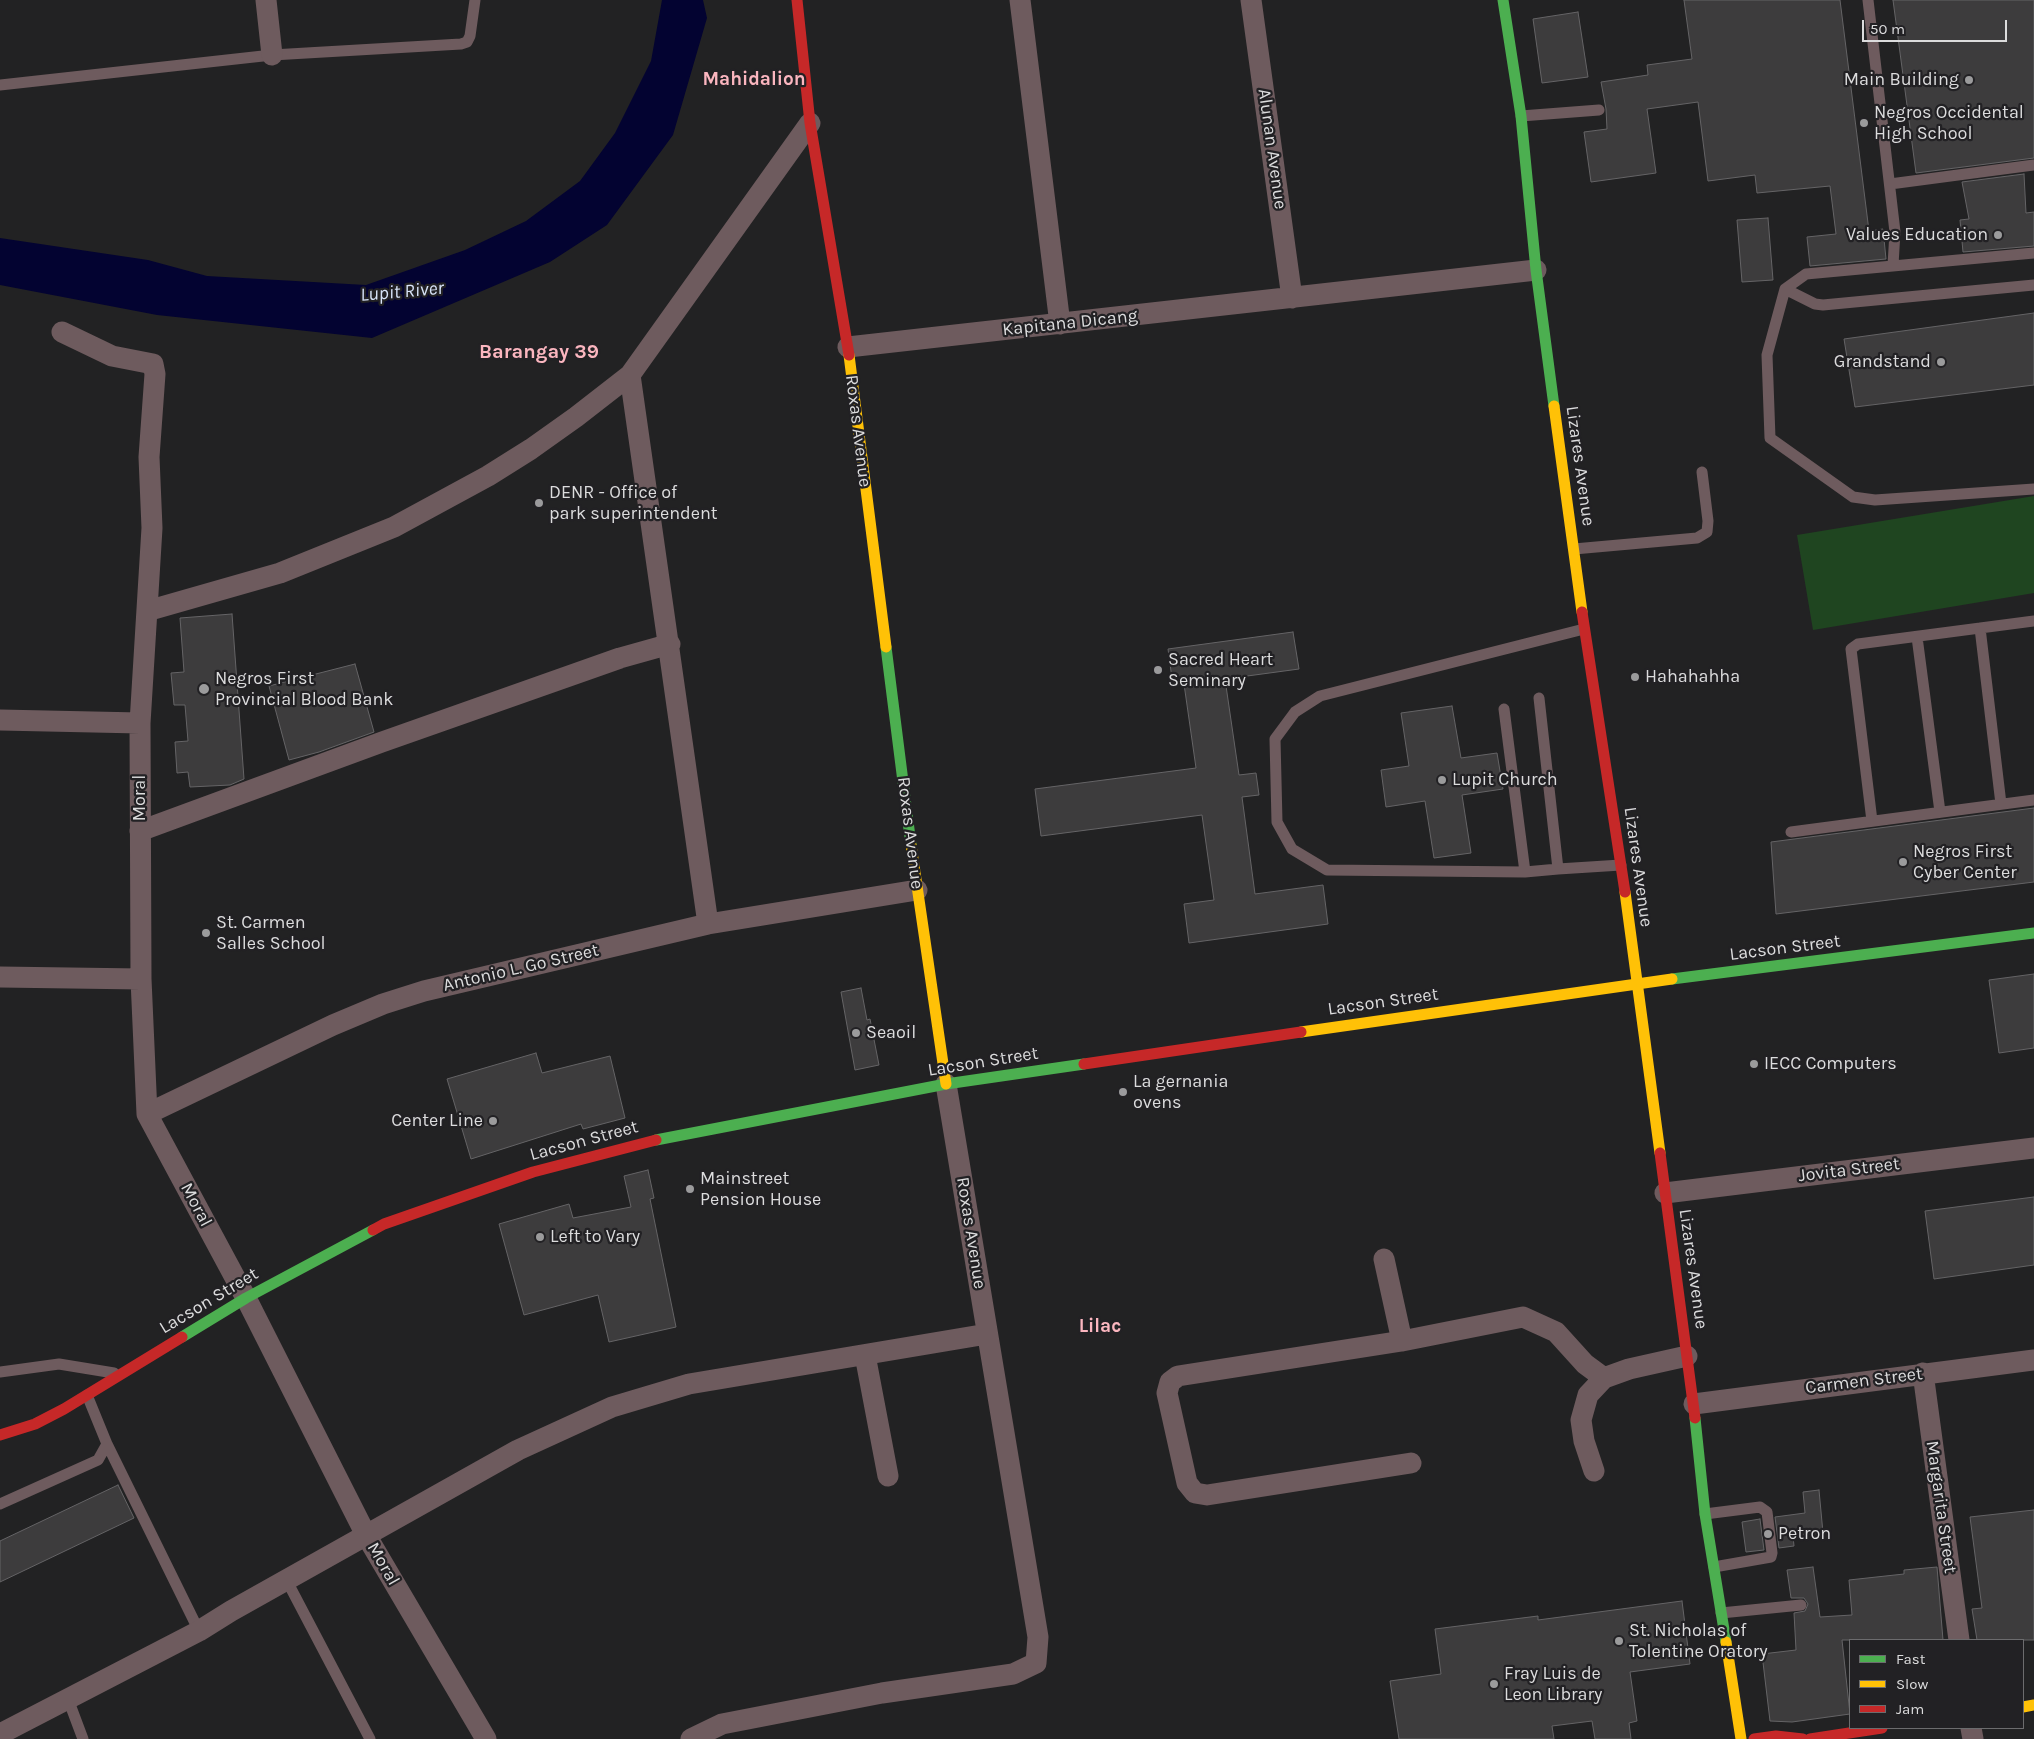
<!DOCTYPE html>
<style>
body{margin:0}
#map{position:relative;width:2034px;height:1739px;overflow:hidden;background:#222223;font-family:Karla,sans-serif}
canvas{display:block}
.legend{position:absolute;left:1849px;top:1639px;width:175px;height:90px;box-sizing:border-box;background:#222124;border:1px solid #6c6c6e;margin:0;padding:6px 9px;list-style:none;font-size:15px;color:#dcdcdd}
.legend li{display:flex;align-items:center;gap:10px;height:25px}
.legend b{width:25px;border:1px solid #6c6c6e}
.scale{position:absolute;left:1862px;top:20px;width:145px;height:22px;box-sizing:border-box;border:2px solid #dcdcdd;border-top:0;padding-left:6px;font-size:15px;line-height:18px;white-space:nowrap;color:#dcdcdd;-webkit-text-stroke:4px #222124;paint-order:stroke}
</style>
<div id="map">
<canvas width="2034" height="1739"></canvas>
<ul class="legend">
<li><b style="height:6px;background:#4caf50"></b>Fast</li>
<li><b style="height:6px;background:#ffc107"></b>Slow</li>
<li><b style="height:6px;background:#c62828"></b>Jam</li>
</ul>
<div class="scale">50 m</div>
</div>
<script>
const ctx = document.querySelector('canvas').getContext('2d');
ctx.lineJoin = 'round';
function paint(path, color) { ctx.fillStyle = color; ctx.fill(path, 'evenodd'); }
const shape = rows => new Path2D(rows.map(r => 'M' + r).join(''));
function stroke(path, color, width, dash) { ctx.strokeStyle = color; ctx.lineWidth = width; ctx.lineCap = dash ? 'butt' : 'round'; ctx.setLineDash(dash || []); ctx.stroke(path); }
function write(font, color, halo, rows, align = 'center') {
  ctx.font = font + ' Karla,sans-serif'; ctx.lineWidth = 4.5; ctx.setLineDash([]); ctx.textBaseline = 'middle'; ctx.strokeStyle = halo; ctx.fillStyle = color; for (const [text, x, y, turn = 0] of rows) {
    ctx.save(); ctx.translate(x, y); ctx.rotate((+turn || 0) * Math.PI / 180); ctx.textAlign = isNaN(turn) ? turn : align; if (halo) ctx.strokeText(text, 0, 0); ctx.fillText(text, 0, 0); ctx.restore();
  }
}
paint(shape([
 [2034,496,2034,593,1813,630,1797,535]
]), '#1f4520');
paint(shape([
 [662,0,703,0,707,18,673,135,607,225,550,262,372,338,157,315,0,285,0,238,148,260,207,276,366,285,465,250,526,221,580,181,615,133,651,61]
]), '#030331');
const building = shape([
 [1684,0,1840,0,1869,231,1883,229,1886,259,1810,266,1807,237,1836,234,1830,186,1757,193,1755,175,1708,181,1698,102,1647,109,1656,173,1591,182,1584,132,1607,129,1606,109,1601,82,1648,75,1647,65,1692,59,1684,0],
 [1893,0,2034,0,2034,158,1916,173,1893,0],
 [1578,12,1588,77,1542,83,1533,19,1578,12],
 [2024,174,2026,213,2034,212,2034,246,1963,252,1960,220,1969,219,1962,182,2024,174],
 [1768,218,1773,280,1742,282,1737,220,1768,218],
 [2034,313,2034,385,1855,407,1844,339,2034,313],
 [232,614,244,779,230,785,190,787,188,772,177,773,175,742,188,741,185,705,174,705,171,673,184,672,180,618,232,614],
 [1293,632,1299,669,1225,679,1239,775,1256,773,1259,795,1242,797,1255,894,1323,885,1328,924,1189,943,1184,904,1214,900,1202,815,1041,836,1035,789,1196,768,1184,684,1173,686,1168,649,1293,632],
 [355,664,374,732,319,752,289,760,269,686,355,664],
 [1452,706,1461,758,1497,753,1503,789,1462,795,1471,853,1434,858,1425,801,1386,807,1381,770,1409,766,1401,713,1452,706],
 [2034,808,2034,882,1776,914,1771,842,2034,808],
 [2034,974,2034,1048,1999,1053,1989,980,2034,974],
 [861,988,867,1020,870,1019,879,1065,855,1070,841,992,861,988],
 [536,1053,542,1073,610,1056,625,1118,583,1129,581,1124,471,1159,447,1079,536,1053],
 [648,1170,654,1198,650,1199,676,1327,609,1342,598,1295,524,1315,499,1224,569,1204,573,1218,631,1207,624,1176,648,1170],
 [2034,1197,2034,1265,1934,1279,1925,1211,2034,1197],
 [118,1485,134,1518,0,1582,0,1541,118,1485],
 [1819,1490,1823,1533,1793,1536,1794,1546,1779,1548,1775,1517,1805,1513,1803,1492,1819,1490],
 [2034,1510,2034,1640,1977,1640,1972,1609,1982,1608,1970,1517,2034,1510],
 [1760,1519,1764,1550,1746,1552,1742,1522,1760,1519],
 [1813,1567,1820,1617,1852,1615,1849,1580,1904,1574,1904,1570,1937,1567,1943,1640,1842,1640,1850,1714,1792,1722,1770,1721,1762,1654,1796,1650,1794,1613,1805,1611,1808,1604,1804,1598,1791,1598,1787,1570,1813,1567],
 [1682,1601,1690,1664,1630,1672,1637,1721,1629,1723,1631,1739,1595,1739,1592,1721,1552,1726,1554,1739,1399,1739,1390,1681,1441,1674,1435,1629,1538,1616,1538,1620,1682,1601]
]);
paint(building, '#3d3c3d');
stroke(building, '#656466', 1);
stroke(shape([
 [1868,0,1895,232,1893,265],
 [0,85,272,55,461,44,467,42,470,36,475,0],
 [1521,116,1599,110],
 [1890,184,2034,165],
 [2034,253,1806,274,1785,289,1767,355,1770,438,1853,497,1875,500,2034,489],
 [1785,289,1815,304,1823,305,2034,285],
 [1574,549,1697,538,1707,532,1708,521,1702,472],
 [1980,628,2001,804],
 [1917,637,1940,812],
 [1539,698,1558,869,1621,865],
 [1504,709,1525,872,1558,869],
 [1872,821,1851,649,1858,644,2034,621],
 [1791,832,2034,800],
 [1525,872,1327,870,1292,849,1277,822,1275,739,1295,712,1320,696,1584,629],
 [0,1372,59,1364,114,1373],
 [107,1444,199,1631],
 [0,1504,98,1460,107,1444,87,1395],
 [1705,1514,1760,1507,1767,1512,1772,1553,1771,1557,1714,1567],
 [287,1581,370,1739],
 [1721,1613,1801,1605],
 [68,1699,83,1739]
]), '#6e5b5e', 11);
stroke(shape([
 [266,0,272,55],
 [1020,0,1060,324],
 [1251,0,1292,298],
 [62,332,112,356,153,364,155,374,149,457,152,528,140,723,141,979,147,1114,246,1298,366,1535,486,1739],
 [848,347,1536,270],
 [630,375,708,924],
 [147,611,280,573,394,527,488,476,531,449,576,417,630,375,810,123],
 [0,720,140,723],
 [140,831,382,742,620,658,670,644],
 [0,977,141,979],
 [147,1114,333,1025,383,1004,424,991,708,924,917,890],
 [1665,1193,2034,1148],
 [1384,1259,1402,1341],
 [865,1355,888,1476],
 [1923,1373,1959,1640],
 [1694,1404,2034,1360],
 [1411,1463,1207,1495,1195,1493,1187,1483,1167,1393,1170,1382,1178,1376,1402,1341,1523,1317,1556,1332,1585,1364,1604,1378,1629,1369,1687,1356],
 [1594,1471,1584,1441,1581,1420,1588,1395,1604,1378],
 [1971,1728,1973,1739],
 [0,1734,199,1631,231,1611,518,1450,612,1407,689,1384,987,1334],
 [691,1739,722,1724,882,1693,1013,1674,1036,1663,1038,1637,946,1084]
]), '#6e5b5e', 21);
stroke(shape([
 [1503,0,1521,116,1536,270,1554,406],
 [886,647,911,845],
 [1672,979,2034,933],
 [656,1140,946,1084,1084,1064],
 [182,1337,246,1298,373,1230],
 [1695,1418,1705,1514,1726,1642]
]), '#4caf50', 11);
stroke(shape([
 [849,355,886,647],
 [1554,406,1582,612],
 [911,845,946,1084],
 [1625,892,1660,1153],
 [1301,1032,1672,979],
 [1726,1642,1741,1739],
 [2023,1707,2034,1705]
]), '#ffc107', 11);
stroke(shape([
 [797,0,810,123,849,355],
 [1582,612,1625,892],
 [1084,1064,1301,1032],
 [1660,1153,1695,1418],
 [373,1230,384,1224,533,1172,656,1140],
 [0,1435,35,1424,64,1409,182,1337],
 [1754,1739,1776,1736,1803,1739],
 [1810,1739,1882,1728]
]), '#c62828', 11);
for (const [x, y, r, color] of [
 [1969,80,5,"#9b9b9c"],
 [1864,123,5,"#9b9b9c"],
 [1998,235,5,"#9b9b9c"],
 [1941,362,5,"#9b9b9c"],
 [539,503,5,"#9b9b9c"],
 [1158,670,5,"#9b9b9c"],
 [1635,677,5,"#9b9b9c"],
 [204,689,6,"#9b9b9c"],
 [1442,780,5,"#9b9b9c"],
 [1903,862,5,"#9b9b9c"],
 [206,933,5,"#9b9b9c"],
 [856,1033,5,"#9b9b9c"],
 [1754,1064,5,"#9b9b9c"],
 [1123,1092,5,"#9b9b9c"],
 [493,1121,5,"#9b9b9c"],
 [690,1189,5,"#9b9b9c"],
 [540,1237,5,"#9b9b9c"],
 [1768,1534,5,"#9b9b9c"],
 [1619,1641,5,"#9b9b9c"],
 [1494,1684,5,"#9b9b9c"]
]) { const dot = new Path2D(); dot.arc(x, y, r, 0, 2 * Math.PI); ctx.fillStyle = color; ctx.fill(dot); stroke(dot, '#222124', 2); }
write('18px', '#dcdcdd', '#222124', [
 ["Main Building",1959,80,"right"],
 ["Negros Occidental",1874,113],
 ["High School",1874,134],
 ["Values Education",1988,235,"right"],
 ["Grandstand",1931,362,"right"],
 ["DENR - Office of",549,493],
 ["park superintendent",549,514],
 ["Sacred Heart",1168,660],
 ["Seminary",1168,681],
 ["Hahahahha",1645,677],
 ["Negros First",215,679],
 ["Provincial Blood Bank",215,700],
 ["Lupit Church",1452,780],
 ["Negros First",1913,852],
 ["Cyber Center",1913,873],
 ["St. Carmen",216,923],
 ["Salles School",216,944],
 ["Seaoil",866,1033],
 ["IECC Computers",1764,1064],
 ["La gernania",1133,1082],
 ["ovens",1133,1103],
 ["Center Line",483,1121,"right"],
 ["Mainstreet",700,1179],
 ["Pension House",700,1200],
 ["Left to Vary",550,1237],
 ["Petron",1778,1534],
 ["St. Nicholas of",1629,1631],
 ["Tolentine Oratory",1629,1652],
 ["Fray Luis de",1504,1674],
 ["Leon Library",1504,1695]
], 'left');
write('18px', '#dcdcdd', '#222124', [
 ["Alunan Avenue",1272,149,82],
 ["Kapitana Dicang",1070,323,-6],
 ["Roxas Avenue",858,431,83],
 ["Lizares Avenue",1580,466,82],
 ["Moral",140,798,-90],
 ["Roxas Avenue",910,833,83],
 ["Lizares Avenue",1638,867,82],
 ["Lacson Street",1785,948,-7],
 ["Antonio L. Go Street",521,968,-13],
 ["Lacson Street",1383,1002,-8],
 ["Lacson Street",983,1062,-9],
 ["Lacson Street",584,1141,-15],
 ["Jovita Street",1849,1170,-7],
 ["Moral",196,1205,62],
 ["Roxas Avenue",971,1233,81],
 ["Lizares Avenue",1693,1269,82],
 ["Lacson Street",209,1301,-31],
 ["Carmen Street",1864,1381,-7],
 ["Margarita Street",1941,1507,82],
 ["Moral",383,1564,60]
]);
write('bold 19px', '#fbb6bf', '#222124', [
 ["Mahidalion",754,80],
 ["Lilac",1100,1327]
]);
write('italic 19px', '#d8e4f9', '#222124', [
 ["Lupit River",402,292,-5]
]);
write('bold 20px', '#fbb6bf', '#222124', [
 ["Barangay 39",539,352]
]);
</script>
